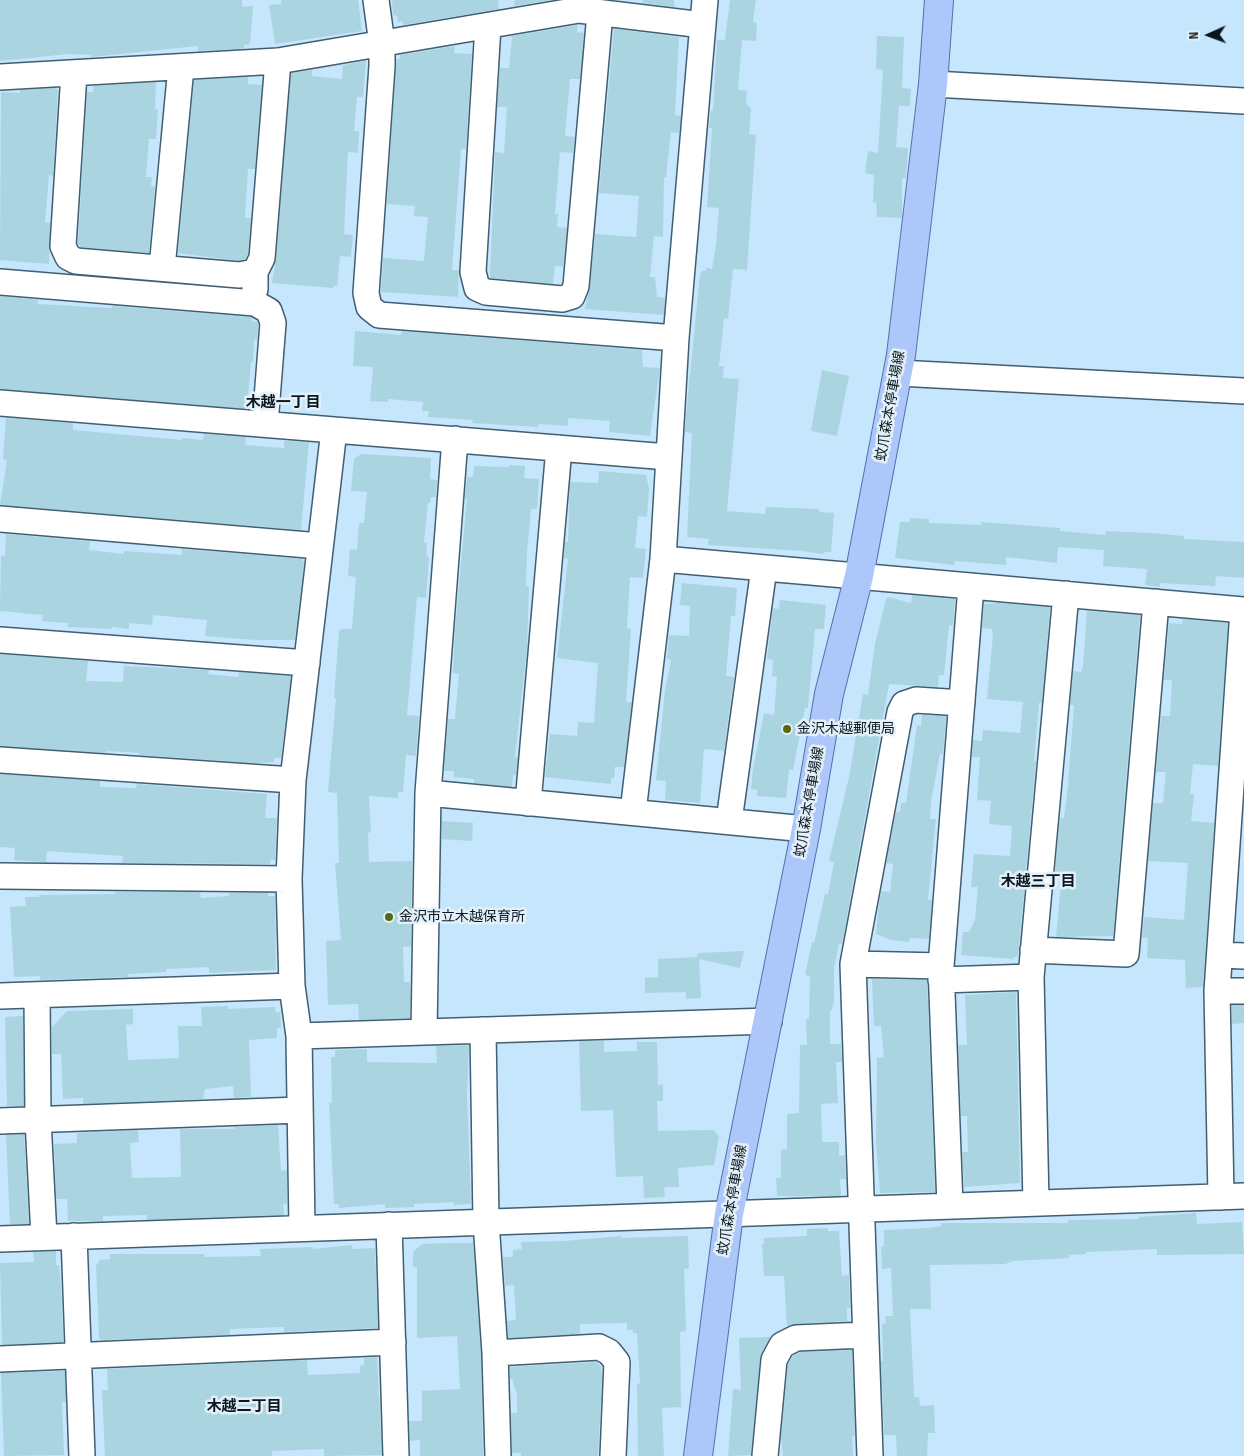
<!DOCTYPE html>
<meta charset="utf-8">
<style>
body{margin:0}
#map{position:relative;width:1244px;height:1456px;overflow:hidden;background:#c5e6fd;font-family:"Sofia Sans Condensed",sans-serif}
canvas{display:block}
.north{position:absolute;left:1184px;top:10px;width:50px;height:50px;-webkit-text-stroke:4px #e3f0f9;paint-order:stroke;rotate:268deg;font-size:14px;font-weight:700;line-height:20px;text-align:center;color:#0b171f}
.north::after{content:'';display:block;margin:auto;width:18px;height:22px;background:#0b171f;clip-path:polygon(50% 0,100% 100%,50% 72%,0 100%)}
</style>
<div id="map">
<canvas width="1244" height="1456"></canvas>
<div class="north">N</div>
</div>
<script>
const ctx = document.querySelector('canvas').getContext('2d');
ctx.lineJoin = 'round';
function paint(path, color) { ctx.fillStyle = color; ctx.fill(path, 'evenodd'); }
const shape = rows => new Path2D(rows.map(r => 'M' + r).join(''));
function stroke(path, color, width, dash) { ctx.strokeStyle = color; ctx.lineWidth = width; ctx.lineCap = dash ? 'butt' : 'round'; ctx.setLineDash(dash || []); ctx.stroke(path); }
function write(font, color, halo, rows, align = 'center') {
  ctx.font = font + ' "Sofia Sans Condensed","Noto Sans JP",sans-serif'; ctx.lineWidth = 5; ctx.setLineDash([]); ctx.textBaseline = 'middle'; ctx.strokeStyle = halo; ctx.fillStyle = color; for (const [text, x, y, turn = 0] of rows) {
    ctx.save(); ctx.translate(x, y); ctx.rotate((+turn || 0) * Math.PI / 180); ctx.textAlign = isNaN(turn) ? turn : align; if (halo) ctx.strokeText(text, 0, 0); ctx.fillText(text, 0, 0); ctx.restore();
  }
}
paint(shape([
 [0,0,242,0,242,7,253,6,250,44,244,45,244,48,241,49,198,51,198,46,91,57,91,55,69,54,0,61],
 [281,0,358,0,362,31,275,44,269,5,281,4],
 [392,0,498,0,499,9,403,25,403,21,398,22,397,16,393,15],
 [515,0,552,0,514,6],
 [643,0,674,0,674,7,643,3],
 [730,0,756,0,753,22,757,23,756,41,742,40,738,90,747,91,746,103,751,109,749,134,756,135,747,270,733,269,728,319,724,318,719,366,724,366,723,378,739,379,727,511,765,514,766,507,819,509,819,512,834,513,831,552,824,552,823,554,802,551,708,545,709,539,687,537,692,433,685,432,686,415,700,274,702,271,706,271,706,268,712,269,716,245,719,208,707,207,712,128,709,128,711,110,713,111,717,40,725,40],
 [578,25,577,32,584,33,580,79,570,79,565,136,575,137,573,153,560,152,555,214,558,214,557,227,567,228,563,267,555,266,553,284,490,278,495,152,504,153,507,107,497,107,500,68,509,68,512,36],
 [614,29,679,37,675,115,681,116,679,133,671,132,666,177,664,177,663,237,654,236,650,277,655,277,657,297,665,298,664,315,585,309,590,287,595,234,636,237,639,196,599,193],
 [877,36,904,37,902,88,911,89,910,106,899,106,896,147,908,148,906,178,902,178,902,218,877,217,876,202,873,203,874,175,865,173,868,151,878,153,883,70,876,69],
 [455,46,454,53,472,54,466,149,461,149,452,270,459,270,458,297,381,292,383,258,424,261,428,217,414,216,415,206,387,204,396,59,400,59,400,55],
 [366,61,363,97,357,97,354,131,359,131,358,153,348,152,344,234,353,235,351,257,340,256,337,286,333,286,333,288,272,283,276,259,291,73,312,70,312,76,342,79,343,65],
 [248,77,248,84,262,85,255,169,248,169,245,218,251,218,248,254,245,259,238,261,178,253,194,80],
 [156,82,155,109,158,109,156,139,149,139,146,177,152,177,151,186,155,187,149,253,80,247,78,243,87,92,93,92,93,86],
 [56,88,58,90,53,176,49,175,45,222,50,223,49,264,0,260,1,92,20,93,20,90],
 [0,296,38,300,38,304,112,308,112,306,251,317,253,322,258,322,258,325,257,340,254,339,253,362,251,362,247,409,0,389],
 [355,331,401,335,402,331,642,350,643,367,660,368,650,436,609,432,610,421,568,418,568,426,538,424,538,427,472,423,473,420,428,417,429,411,422,411,423,402,388,399,388,402,370,401,373,367,353,366],
 [822,370,849,376,837,436,811,431],
 [6,418,73,423,73,430,182,440,182,438,203,440,204,434,246,437,245,445,284,448,284,441,309,442,301,530,0,505,7,460,3,459],
 [361,454,431,458,430,479,437,480,436,497,431,497,430,503,428,503,424,543,427,543,426,556,429,557,426,598,417,597,407,715,419,716,416,756,406,755,403,792,398,792,398,798,369,796,371,832,368,833,369,862,412,861,411,946,403,947,404,982,410,982,410,1018,359,1020,358,1004,328,1005,326,941,341,940,335,863,339,863,337,793,328,792,336,698,334,698,339,631,342,629,352,629,356,577,348,576,350,549,357,550,359,523,364,523,367,492,351,491,354,459],
 [509,465,525,466,524,478,539,479,537,509,531,509,527,553,526,586,529,586,527,648,515,757,518,757,516,775,513,775,512,787,474,783,474,779,454,777,454,771,444,771,448,719,455,719,459,674,453,673,455,630,467,499,465,499,467,477,473,477,474,466,509,467],
 [599,471,646,475,649,489,647,517,638,516,635,548,646,549,643,578,630,577,627,628,631,629,626,702,632,702,624,767,615,767,614,778,611,778,611,784,545,777,550,734,577,736,578,722,594,723,598,663,557,658,568,559,564,558,565,542,568,542,570,482,598,483],
 [910,518,929,519,929,523,981,525,981,522,1060,528,1060,531,1105,535,1106,531,1150,533,1184,536,1184,539,1244,542,1244,578,1216,576,1215,586,1160,583,1160,587,1145,585,1147,569,1103,566,1104,550,1058,547,1057,563,1006,557,1006,565,955,561,954,565,895,558,900,522,910,522],
 [6,534,90,541,89,550,124,554,124,551,182,555,182,549,302,559,304,562,295,640,255,640,205,636,207,620,153,615,152,625,129,623,129,629,112,627,112,629,68,627,68,623,42,621,43,615,0,611,1,556,5,556],
 [682,583,737,588,735,616,731,616,726,676,734,677,724,751,704,749,700,803,665,800,666,781,656,780,665,690,671,660,667,659,669,635,689,636,690,606,680,605],
 [912,595,955,599,953,626,949,626,944,675,939,675,938,687,889,684,842,944,839,943,834,968,834,1001,832,1010,830,1010,830,1044,841,1044,842,1062,836,1062,838,1103,821,1104,822,1142,839,1142,839,1156,845,1155,846,1179,840,1179,841,1196,777,1196,776,1178,781,1178,781,1150,787,1149,787,1114,799,1113,800,1045,807,1045,806,1019,809,1019,810,976,805,975,812,942,814,943,825,894,828,894,834,862,829,861,849,777,863,694,868,695,875,644,886,599,889,597,911,603],
 [780,600,826,605,824,629,815,629,808,708,805,708,793,770,789,770,786,798,757,796,757,790,751,789,753,769,764,713,774,715,777,677,772,676,773,660,767,659,773,608,779,609],
 [1000,603,1050,607,1042,703,1039,703,1034,761,1036,761,1018,957,1014,957,1014,959,961,955,963,932,969,932,975,920,978,887,971,887,974,854,1010,856,1012,826,989,824,991,801,977,800,980,757,972,757,973,740,982,741,983,730,1020,733,1023,702,987,699,993,635,992,629,982,628,984,604],
 [1087,611,1140,615,1113,936,1056,937,1062,873,1055,873,1060,818,1064,818,1068,785,1074,705,1070,705,1073,671,1081,672,1083,666],
 [1183,619,1228,623,1218,766,1193,764,1190,794,1194,794,1191,821,1214,823,1203,987,1186,988,1185,960,1147,958,1148,938,1142,937,1144,917,1184,920,1188,863,1148,861,1153,803,1163,803,1166,772,1156,772,1161,716,1170,716,1172,680,1164,680,1169,623,1182,624],
 [0,654,88,661,86,681,123,682,124,666,209,670,208,674,238,677,239,672,291,676,281,758,274,758,274,762,255,763,139,755,140,753,106,751,106,753,0,746],
 [922,715,946,716,943,754,940,754,931,802,930,819,936,819,928,900,932,900,929,939,910,938,909,942,891,940,876,934,879,905,881,891,890,892,893,864,886,863,896,812,900,812,901,803,906,803,917,725,921,726],
 [0,774,100,781,100,787,136,788,137,784,267,794,265,818,277,818,275,860,271,859,270,864,122,863,123,856,47,851,46,862,14,860,15,848,0,847],
 [442,821,473,823,472,841,442,839],
 [115,892,200,892,201,898,229,896,229,893,268,893,268,896,275,896,276,970,209,973,209,967,166,969,166,972,128,974,128,977,40,980,40,976,14,977,10,907,26,906,25,897,39,897,39,895,115,894],
 [744,951,740,968,699,959,701,998,686,999,686,992,645,993,645,978,658,977,658,959,697,957,698,953],
 [872,979,927,980,935,1192,880,1193,876,1144,877,1058,884,1057,881,1026,874,1026],
 [1016,992,1020,1183,964,1187,962,1152,968,1152,967,1116,961,1116,958,1045,967,1045,965,995],
 [1232,1005,1244,1005,1244,1023,1232,1024],
 [228,1006,228,1009,275,1007,276,1013,280,1012,281,1028,277,1028,277,1038,249,1040,251,1097,234,1098,233,1086,205,1089,203,1099,83,1104,83,1098,63,1099,61,1054,52,1054,52,1027,67,1011,133,1009,133,1024,126,1025,128,1060,179,1058,178,1026,202,1026,201,1007],
 [23,1016,24,1106,7,1106,5,1017],
 [579,1041,604,1041,604,1052,637,1051,637,1042,657,1042,658,1085,663,1084,663,1101,657,1101,658,1131,713,1130,719,1136,714,1165,678,1168,679,1187,664,1187,665,1197,644,1198,643,1176,616,1177,613,1110,581,1111],
 [469,1045,467,1093,471,1204,454,1205,454,1202,414,1204,414,1207,385,1208,385,1204,339,1208,339,1204,334,1204,329,1103,332,1103,331,1057,335,1057,335,1050,367,1049,367,1062,437,1063,436,1046],
 [278,1125,281,1171,287,1170,287,1204,283,1204,284,1215,147,1220,147,1215,103,1216,103,1221,68,1221,67,1199,56,1199,54,1144,77,1143,77,1133,138,1130,139,1142,130,1143,132,1178,181,1177,180,1129,235,1129,234,1127],
 [24,1134,29,1224,10,1224,6,1135],
 [1196,1213,1197,1224,1242,1222,1244,1254,1157,1255,1157,1249,1086,1252,1086,1254,1069,1255,1069,1258,1013,1261,1005,1264,930,1265,931,1309,910,1309,914,1397,919,1397,920,1406,934,1405,935,1433,928,1433,927,1456,897,1456,896,1435,884,1435,881,1361,883,1361,882,1324,886,1323,885,1316,893,1316,891,1268,882,1269,881,1247,884,1246,884,1230,928,1228,941,1226,941,1223,1068,1223,1068,1220,1139,1219,1139,1217],
 [828,1228,828,1231,839,1231,842,1276,849,1275,850,1308,847,1308,847,1321,795,1324,787,1326,784,1276,764,1276,762,1244,764,1244,764,1238,807,1236,807,1229],
 [621,1236,621,1238,688,1236,689,1268,684,1269,686,1331,680,1332,681,1407,662,1408,664,1456,638,1456,637,1384,640,1383,637,1333,633,1333,633,1330,627,1330,627,1323,580,1324,580,1334,508,1338,507,1321,516,1320,514,1285,505,1286,503,1257,513,1257,513,1250,522,1249,521,1242,565,1241],
 [449,1243,473,1243,481,1354,483,1456,420,1456,420,1440,410,1441,409,1421,422,1421,422,1391,460,1389,457,1336,417,1338,417,1267,413,1267,413,1252,422,1244],
 [352,1245,352,1249,375,1248,378,1328,284,1332,284,1327,230,1329,230,1335,101,1340,99,1338,96,1264,99,1263,99,1260,110,1259,110,1254,204,1254,204,1257,261,1256,260,1249,313,1247,313,1249],
 [56,1251,56,1265,59,1265,61,1287,63,1342,2,1345,0,1263,34,1262,33,1252],
 [770,1337,760,1359,751,1455,728,1456,733,1389,741,1390,739,1338],
 [852,1350,855,1436,852,1436,853,1456,783,1456,781,1437,788,1364,793,1356,800,1352],
 [377,1357,382,1455,324,1456,324,1449,272,1451,272,1456,105,1456,102,1390,108,1390,107,1369,307,1360,308,1375,360,1373,360,1366,364,1365,364,1358],
 [596,1362,601,1366,602,1379,598,1456,521,1456,521,1453,512,1453,511,1413,517,1413,517,1394,512,1379,510,1379,510,1367],
 [65,1371,66,1402,62,1402,64,1455,4,1456,1,1373]
]), '#aad5e0');
const minor = shape([
 [376,0,382,44,382,66,366,293,369,307,379,315,676,338],
 [488,26,473,272,477,288,486,292,562,299,572,296,576,286,600,13],
 [74,73,63,246,68,257,76,261,239,275,255,272],
 [0,77,278,61,579,10,703,25],
 [933,84,1244,101],
 [162,268,181,67],
 [0,282,255,303,269,311,273,323,265,424],
 [255,289,255,272,262,258,278,61],
 [898,373,1244,391],
 [0,403,668,457],
 [0,519,320,546],
 [663,559,1244,610],
 [0,640,307,663],
 [0,760,293,780],
 [428,793,455,439],
 [528,803,559,448],
 [633,812,663,559,676,338,705,0],
 [729,821,764,568],
 [0,876,289,879],
 [1033,950,1126,954,1156,602],
 [1220,955,1244,956],
 [853,964,941,966],
 [941,980,1031,977],
 [1217,991,1244,991],
 [37,995,38,1120,44,1237],
 [0,996,292,986],
 [483,1030,486,1222,495,1353,498,1456],
 [424,1032,428,793,806,829],
 [299,1036,769,1021],
 [0,1121,300,1110],
 [1221,1197,1217,991,1243,610],
 [1036,1203,1031,977,1066,594],
 [950,1206,941,966,971,586],
 [389,1225,396,1456],
 [302,1228,299,1036,292,986,289,879,293,780,334,430],
 [74,1236,82,1456],
 [0,1239,1244,1196],
 [495,1353,599,1347,609,1352,617,1362,613,1456],
 [0,1359,393,1342],
 [765,1456,774,1360,782,1345,796,1338,865,1335],
 [870,1456,853,964,900,712,904,704,916,700,962,703]
]);
const major = shape([
 [698,1456,729,1214,806,829,829,694,859,576,901,355,933,84,939,0]
]);
stroke(minor, '#415e72', 28);
stroke(major, '#5171ab', 30);
stroke(minor, '#fff', 25);
stroke(major, '#adc7fa', 28);
for (const [x, y, r, color] of [
 [787,729,5,"#566711"],
 [389,917,5,"#566711"]
]) { const dot = new Path2D(); dot.arc(x, y, r, 0, 2 * Math.PI); ctx.fillStyle = color; ctx.fill(dot); stroke(dot, '#e3f0f9', 2); }
write('14px', '#0b171f', '#e3f0f9', [
 ["蚊爪森本停車場線",891,406,-80],
 ["蚊爪森本停車場線",810,802,-80],
 ["蚊爪森本停車場線",733,1200,-80]
]);
write('14px', '#0b171f', '#e3f0f9', [
 ["金沢木越郵便局",797,729],
 ["金沢市立木越保育所",399,917]
], 'left');
write('bold 15px', '#0b171f', '#e3f0f9', [
 ["木越一丁目",283,403],
 ["木越三丁目",1038,882],
 ["木越二丁目",244,1407]
]);
</script>
